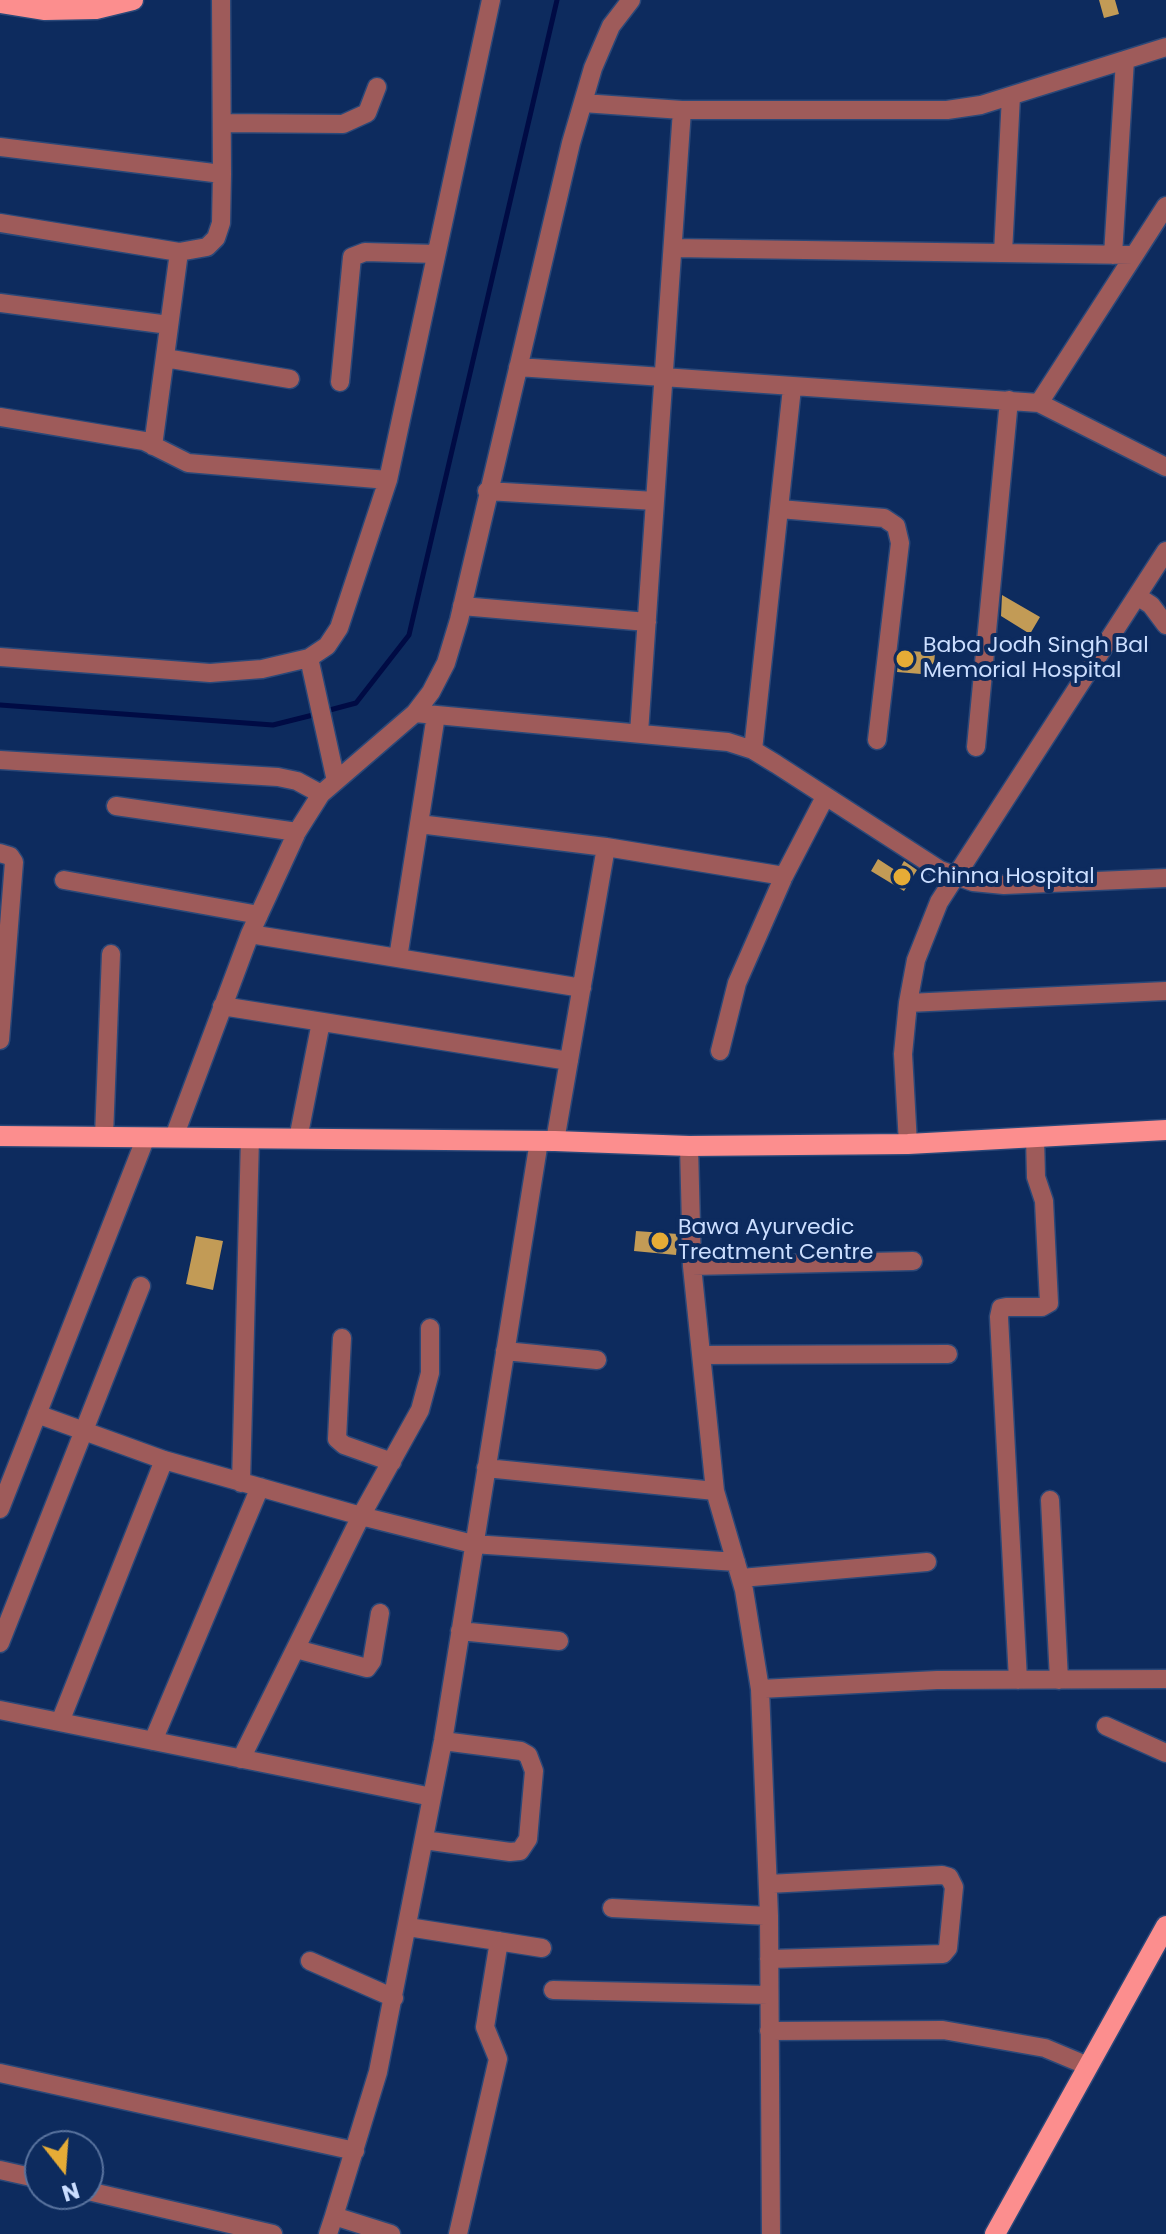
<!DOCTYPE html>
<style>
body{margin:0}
#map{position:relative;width:1166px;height:2234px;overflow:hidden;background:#0d2b5e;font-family:Poppins,sans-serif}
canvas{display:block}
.north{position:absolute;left:24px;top:2130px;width:80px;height:80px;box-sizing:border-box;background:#0d2b5e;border:2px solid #59739e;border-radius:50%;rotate:163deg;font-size:22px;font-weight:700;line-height:32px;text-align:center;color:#cbdeff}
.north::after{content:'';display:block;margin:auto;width:28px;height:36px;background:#e6ac36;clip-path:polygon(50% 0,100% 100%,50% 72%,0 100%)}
</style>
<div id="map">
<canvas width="1166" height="2234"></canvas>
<div class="north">N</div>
</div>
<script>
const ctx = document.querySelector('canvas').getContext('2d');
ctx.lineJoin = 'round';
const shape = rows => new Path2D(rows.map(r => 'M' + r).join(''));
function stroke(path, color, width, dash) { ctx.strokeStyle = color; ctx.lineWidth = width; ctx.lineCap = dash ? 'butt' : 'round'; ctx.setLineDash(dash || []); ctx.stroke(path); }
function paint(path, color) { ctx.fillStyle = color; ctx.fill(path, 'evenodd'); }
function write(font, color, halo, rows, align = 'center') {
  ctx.font = font + ' Poppins,sans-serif'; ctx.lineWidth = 8; ctx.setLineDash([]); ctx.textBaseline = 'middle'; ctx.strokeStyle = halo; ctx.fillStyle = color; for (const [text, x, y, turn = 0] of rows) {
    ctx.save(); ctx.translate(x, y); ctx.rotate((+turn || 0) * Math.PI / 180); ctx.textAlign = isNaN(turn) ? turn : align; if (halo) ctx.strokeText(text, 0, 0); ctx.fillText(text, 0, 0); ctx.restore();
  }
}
stroke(shape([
 [0,705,273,725,317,714],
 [326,711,356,703,409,635,557,0]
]), '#000b44', 5);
paint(shape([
 [1099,0,1115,0,1119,14,1104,18],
 [1002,595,1040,617,1030,634,1001,616],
 [900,650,935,653,933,675,897,672],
 [878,859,898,872,904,861,917,870,904,891,871,871],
 [636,1231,678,1234,676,1255,634,1251],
 [196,1236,223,1241,213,1290,186,1284]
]), '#c29b56');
const minor = shape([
 [583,103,682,110,947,110,981,105,1166,47],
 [222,123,343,124,367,113,377,87],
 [0,147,222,174],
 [0,223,179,252,207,247,216,238,221,223,222,174,221,0],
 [673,248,1133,255],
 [1003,253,1011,96],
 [1113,255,1125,60],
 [0,303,169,325],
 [165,358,290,379],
 [518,367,1039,403,1166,467],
 [340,382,352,257,365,252,436,254],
 [1039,403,1166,206],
 [0,417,144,441,188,463,388,480],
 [153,446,179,252],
 [487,491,655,501],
 [780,509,884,518,896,526,900,543,877,740],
 [1137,596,1151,605,1166,625],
 [462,606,647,622],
 [0,657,210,673,262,669,309,658,336,781],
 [309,658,327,646,339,628,388,480,491,0],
 [415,713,728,742,753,750,776,764,940,870,973,882,1004,885,1166,878],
 [639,733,682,110],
 [976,747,1009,400],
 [753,750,792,388],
 [0,760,278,777,297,781,321,794],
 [116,806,297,832],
 [419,824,606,847,784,876],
 [0,853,10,856,14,862,0,1040],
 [64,880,259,915],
 [250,934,582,988],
 [398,958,436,715],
 [908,1003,1166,991],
 [222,1006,569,1061],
 [720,1051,737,983,784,876,825,797],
 [104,1136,111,954],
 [174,1137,250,934,297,832,321,794,415,713,431,692,446,663,459,620,571,143,593,68,611,26,631,0],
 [298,1139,321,1022],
 [555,1141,606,847],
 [908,1144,903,1054,908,1003,916,960,939,902,1166,551],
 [689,1146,692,1266,715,1491,744,1590,760,1689,769,1916,771,2234],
 [692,1266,913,1261],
 [342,1338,337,1439,344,1445,392,1462],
 [505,1351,597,1360],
 [701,1355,948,1354],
 [37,1414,164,1460,361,1516,473,1544,736,1562],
 [486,1468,715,1491],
 [241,1483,250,1138],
 [1050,1500,1059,1680],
 [0,1509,146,1137],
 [741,1578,927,1562],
 [460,1631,559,1641],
 [0,1643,141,1286],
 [296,1649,367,1668,372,1661,380,1613],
 [1018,1680,999,1317,1001,1308,1006,1307,1042,1307,1049,1303,1044,1201,1036,1177,1035,1137],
 [760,1689,937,1680,1166,1679],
 [0,1710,432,1797],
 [60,1722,164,1460],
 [1106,1726,1166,1753],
 [153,1741,260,1487],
 [241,1759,361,1516,420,1410,430,1373,430,1328],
 [424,1840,510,1852,520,1851,528,1839,534,1771,528,1755,521,1751,443,1741],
 [768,1884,942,1875,949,1877,954,1887,948,1948,943,1954,769,1959],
 [612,1908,769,1916],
 [408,1927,542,1948],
 [310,1961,394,1998],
 [553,1990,768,1995],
 [769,2031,943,2030,1045,2048,1088,2066],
 [0,2073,355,2151],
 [0,2170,40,2179],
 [88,2191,273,2234],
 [334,2216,378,2072,443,1741,539,1141],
 [328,2234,334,2216,391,2234],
 [458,2234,498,2059,485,2027,499,1941]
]);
const major = shape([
 [0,3,45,10,96,9,133,0],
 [0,1136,555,1141,689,1146,908,1144,1166,1130],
 [995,2234,1166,1926]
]);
stroke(minor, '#2b4878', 21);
stroke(major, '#2b4878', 23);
stroke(minor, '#9e5b5a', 18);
stroke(major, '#fc8e8e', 20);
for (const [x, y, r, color] of [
 [905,659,10,"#e6ac36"],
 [902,877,10,"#e6ac36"],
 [660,1241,10,"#e6ac36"]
]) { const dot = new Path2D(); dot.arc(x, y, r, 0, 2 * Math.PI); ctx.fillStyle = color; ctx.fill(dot); stroke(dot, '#0d2b5e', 3); }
write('22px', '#cbdeff', '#0d2b5e', [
 ["Baba Jodh Singh Bal",923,646],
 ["Memorial Hospital",923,671],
 ["Chinna Hospital",920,877],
 ["Bawa Ayurvedic",678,1228],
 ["Treatment Centre",678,1253]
], 'left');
</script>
